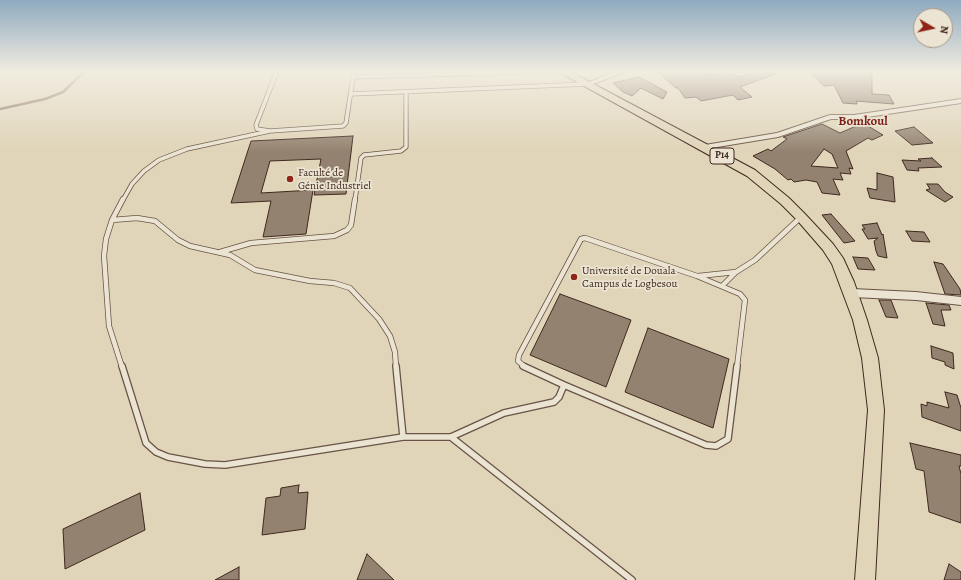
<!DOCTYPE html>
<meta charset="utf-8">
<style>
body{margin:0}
#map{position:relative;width:961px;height:580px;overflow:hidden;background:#e0d5b9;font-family:Alegreya,serif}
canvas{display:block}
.north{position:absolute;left:913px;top:8px;width:40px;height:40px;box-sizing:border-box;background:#ebe4d2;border:1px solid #a7998a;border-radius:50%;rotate:99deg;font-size:11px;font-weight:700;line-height:16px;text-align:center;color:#40281f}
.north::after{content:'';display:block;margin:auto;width:14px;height:18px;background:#8f2418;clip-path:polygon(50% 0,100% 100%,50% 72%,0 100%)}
</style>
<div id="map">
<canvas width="961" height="580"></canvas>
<div class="north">N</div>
</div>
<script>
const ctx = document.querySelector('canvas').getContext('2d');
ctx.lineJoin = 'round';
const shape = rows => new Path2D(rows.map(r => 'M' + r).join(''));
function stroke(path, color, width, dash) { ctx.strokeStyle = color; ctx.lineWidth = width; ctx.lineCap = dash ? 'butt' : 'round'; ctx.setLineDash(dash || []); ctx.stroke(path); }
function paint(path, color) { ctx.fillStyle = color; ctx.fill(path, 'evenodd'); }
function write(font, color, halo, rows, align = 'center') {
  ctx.font = font + ' Alegreya,serif'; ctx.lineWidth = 3.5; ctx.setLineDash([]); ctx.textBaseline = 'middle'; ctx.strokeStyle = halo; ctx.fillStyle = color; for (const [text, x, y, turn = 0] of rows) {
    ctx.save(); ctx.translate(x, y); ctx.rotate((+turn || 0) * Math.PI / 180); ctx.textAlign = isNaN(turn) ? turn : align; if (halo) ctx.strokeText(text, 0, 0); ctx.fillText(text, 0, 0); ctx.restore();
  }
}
stroke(shape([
 [0,109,45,99,63,92,85,71]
]), '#806c5c', 2.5);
const building = shape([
 [657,71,711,71,704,74,732,73,738,77,754,72,778,71,778,73,740,87,752,97,738,100,733,95,701,101,696,97,685,98,678,88,676,88,657,71],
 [809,71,872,71,872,94,889,95,894,104,856,101,857,104,843,103,834,85,824,86,809,71],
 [639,77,667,92,663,99,641,88,632,96,623,92,613,83,639,77],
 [863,123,883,135,872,140,868,138,846,151,853,169,849,168,851,174,840,173,843,180,833,179,840,195,822,193,817,182,806,180,794,182,791,179,788,180,775,169,753,156,768,149,771,151,787,139,783,137,822,124,840,133,863,123],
 [824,149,832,154,838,168,811,166,824,149],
 [914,127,933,143,912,145,895,131,914,127],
 [353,136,346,194,314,195,321,159,270,161,261,193,313,190,306,234,263,237,271,201,231,203,251,141,353,136],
 [932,158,942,167,918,168,919,171,907,170,902,160,921,161,918,159,932,158],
 [877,173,893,177,895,202,870,198,867,188,877,190,877,173],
 [927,184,938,184,945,192,953,197,945,202,926,190,930,189,927,184],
 [831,214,855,241,844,243,822,215,831,214],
 [877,223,882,235,883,234,887,258,878,256,876,251,874,241,878,238,868,239,862,229,865,229,862,225,877,223],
 [906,231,924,232,930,242,912,241,906,231],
 [853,257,868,258,875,270,858,269,853,257],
 [934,262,943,264,960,289,961,295,945,294,934,262],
 [560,294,631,320,606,387,530,355,560,294],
 [879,300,891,300,898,318,886,317,879,300],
 [926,303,949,305,951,310,941,310,945,326,933,324,926,303],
 [648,328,729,359,713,428,625,392,648,328],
 [931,346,953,353,954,369,945,365,945,362,932,358,931,346],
 [945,392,957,395,961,408,961,431,922,417,921,404,927,406,927,402,949,408,945,392],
 [910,443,961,455,961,466,959,466,961,474,961,523,929,512,924,471,916,469,910,443],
 [299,485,298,493,308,492,305,529,262,535,266,498,280,496,281,488,299,485],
 [140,493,145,530,65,569,63,529,140,493],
 [367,554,394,580,357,580,367,554],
 [949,564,961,572,961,580,944,580,949,564],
 [239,567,239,580,215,580,239,567]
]);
paint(building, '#93826f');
stroke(building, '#40281f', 1);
const laneFar2 = shape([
 [277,71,256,125,257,129,270,131,343,126,346,123,354,71],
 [353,77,563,71],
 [351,94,587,84],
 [123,200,132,184,144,171,159,160,187,149,270,131],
 [355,200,361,158,364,155,401,151,406,147,406,92]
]);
const laneFar1 = shape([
 [112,220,137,218,155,221,178,240,190,246,230,255,255,270,310,281,334,283,350,288,379,319,390,336,395,352,396,367],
 [220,252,251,243,334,236,347,230,351,225,355,199],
 [698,276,736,272],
 [722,286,736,272,755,260,801,217],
 [122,367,109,326,104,256,106,239,112,220,123,199],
 [525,367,518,361,519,355,581,239,585,238,697,276,740,294,745,300,737,367]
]);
const lane = shape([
 [122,366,146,443,156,452,168,457,205,464,225,465,403,437,451,437,504,413,554,402,559,397,564,385],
 [396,366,403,437],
 [523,366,564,385,706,445,716,446,728,439,737,366],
 [451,437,632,580]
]);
const street = shape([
 [616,71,628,71,590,85,585,84,616,71],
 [961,99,961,103,854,119,831,119,778,137,705,149,701,147,705,145,777,133,830,115,854,115,961,99],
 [852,289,916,292,961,297,961,305,916,300,852,297,849,296,847,293,849,290,852,289]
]);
const primary = shape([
 [557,71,569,71,755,170,789,198,805,214,833,244,843,258,854,282,867,320,878,358,884,410,875,580,855,580,868,410,862,358,853,320,832,264,823,250,797,220,781,204,747,176,557,71]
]);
stroke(laneFar2, '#685346', 5);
stroke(laneFar1, '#685346', 6);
stroke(lane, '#685346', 8);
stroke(street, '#685346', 2);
stroke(primary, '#40281f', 2);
stroke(laneFar2, '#ebe4d2', 3.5);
stroke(laneFar1, '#ebe4d2', 4.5);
stroke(lane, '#ebe4d2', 5.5);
paint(street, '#ebe4d2');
paint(primary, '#e0d5b9');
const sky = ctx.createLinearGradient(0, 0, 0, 152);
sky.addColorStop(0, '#8faac0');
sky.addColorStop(0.47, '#f1ece0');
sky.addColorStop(1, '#f1ece000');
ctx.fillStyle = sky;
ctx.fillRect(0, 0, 961, 152);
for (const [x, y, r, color] of [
 [290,179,4,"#8f2418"],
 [574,277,4,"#8f2418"]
]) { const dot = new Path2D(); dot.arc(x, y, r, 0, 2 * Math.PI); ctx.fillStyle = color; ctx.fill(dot); stroke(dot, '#ebe4d2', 1.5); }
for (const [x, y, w] of [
 [722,156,24]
]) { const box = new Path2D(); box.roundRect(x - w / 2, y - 8, w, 16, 3); ctx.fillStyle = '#ebe4d2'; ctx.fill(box); stroke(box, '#40281f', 1); }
write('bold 10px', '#40281f', null, [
 ["P14",722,156]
]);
write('11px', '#40281f', '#ebe4d2', [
 ["Faculté de",298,173],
 ["Génie Industriel",298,186],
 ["Université de Douala",582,271],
 ["Campus de Logbesou",582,284]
], 'left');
write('bold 13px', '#7a1f14', '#ebe4d2', [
 ["Bomkoul",863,122]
]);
</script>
